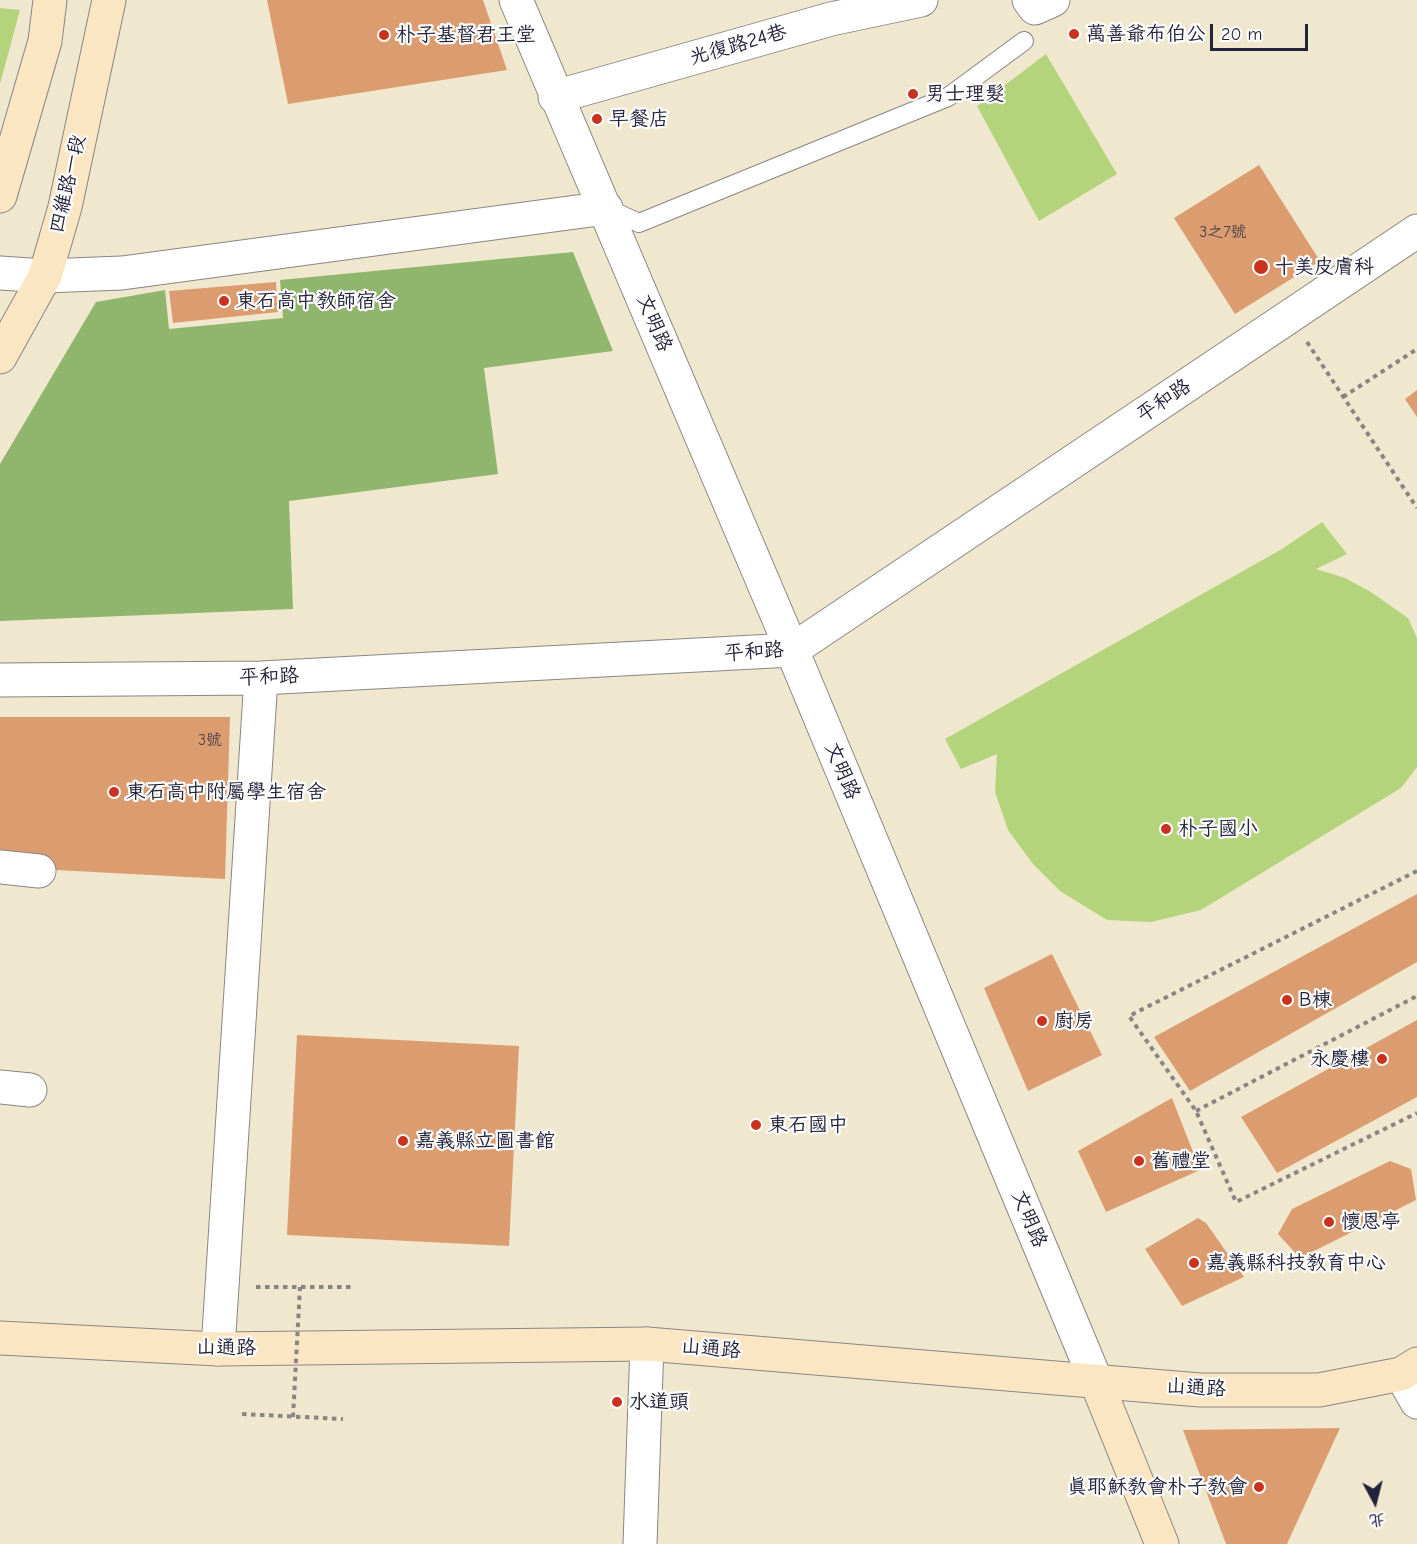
<!DOCTYPE html>
<meta charset="utf-8">
<style>
body{margin:0}
#map{position:relative;width:1417px;height:1544px;overflow:hidden;background:#f0e8ce;font-family:"Comic Neue","LXGW WenKai TC",sans-serif}
canvas{display:block}
.north{position:absolute;left:1345px;top:1472px;width:60px;height:60px;-webkit-text-stroke:4px #fff;paint-order:stroke;rotate:173deg;font-size:16px;font-weight:700;line-height:24px;text-align:center;color:#22223b}
.north::after{content:'';display:block;margin:auto;width:21px;height:27px;background:#22223b;clip-path:polygon(50% 0,100% 100%,50% 72%,0 100%)}
.scale{position:absolute;left:1210px;top:24px;width:98px;height:27px;box-sizing:border-box;border:3px solid #22223b;border-top:0;padding-left:8px;font-size:18px;line-height:21px;white-space:nowrap;color:#22223b;-webkit-text-stroke:4px #fff;paint-order:stroke}
</style>
<div id="map">
<canvas width="1417" height="1544"></canvas>
<div class="north">北</div>
<div class="scale">20 m</div>
</div>
<script>
const ctx = document.querySelector('canvas').getContext('2d');
ctx.lineJoin = 'round';
function paint(path, color) { ctx.fillStyle = color; ctx.fill(path, 'evenodd'); }
const shape = rows => new Path2D(rows.map(r => 'M' + r).join(''));
function stroke(path, color, width, dash) { ctx.strokeStyle = color; ctx.lineWidth = width; ctx.lineCap = dash ? 'butt' : 'round'; ctx.setLineDash(dash || []); ctx.stroke(path); }
function write(font, color, halo, rows, align = 'center') {
  ctx.font = font + ' "Comic Neue","LXGW WenKai TC",sans-serif'; ctx.lineWidth = 4.5; ctx.setLineDash([]); ctx.textBaseline = 'middle'; ctx.strokeStyle = halo; ctx.fillStyle = color; for (const [text, x, y, turn = 0] of rows) {
    ctx.save(); ctx.translate(x, y); ctx.rotate((+turn || 0) * Math.PI / 180); ctx.textAlign = isNaN(turn) ? turn : align; if (halo) ctx.strokeText(text, 0, 0); ctx.fillText(text, 0, 0); ctx.restore();
  }
}
paint(shape([
 [0,8,20,10,0,84],
 [1046,54,1117,174,1039,221,977,106],
 [1322,522,1347,554,1316,569,1345,578,1371,592,1408,618,1417,638,1417,767,1401,788,1201,910,1151,922,1107,920,1060,891,1033,864,1008,830,995,792,997,754,961,769,945,739,1282,549]
]), '#b4d47c');
paint(shape([
 [573,252,613,351,484,368,498,474,289,501,293,609,0,621,0,464,96,302,165,290,169,329,283,318,280,280]
]), '#8fb66c');
paint(shape([
 [267,0,483,0,507,70,288,104],
 [1259,165,1320,261,1235,314,1174,218],
 [276,282,278,312,173,323,169,291],
 [1417,390,1417,417,1405,399],
 [0,717,230,717,225,879,0,867],
 [1417,894,1417,962,1190,1091,1154,1037],
 [1052,954,1102,1055,1028,1091,984,988],
 [1417,1020,1417,1097,1277,1173,1241,1117],
 [297,1035,519,1046,509,1246,287,1235],
 [1172,1098,1200,1170,1106,1212,1078,1151],
 [1390,1161,1411,1169,1416,1200,1300,1258,1278,1234,1292,1209],
 [1198,1218,1206,1223,1244,1277,1182,1306,1145,1249],
 [1340,1428,1287,1544,1226,1544,1183,1430]
]), '#db9d70');
const lane = shape([
 [606,208,639,223,948,97,1024,41]
]);
const street = shape([
 [516,0,792,650,1096,1381],
 [1029,0,1035,8,1053,0],
 [555,97,831,19,921,0],
 [0,273,45,276,122,273,606,208],
 [0,680,261,678,792,650,1417,231],
 [0,867,39,871],
 [0,1087,30,1090],
 [218,1349,261,678],
 [1401,1374,1417,1402],
 [640,1544,647,1344]
]);
const secondary = shape([
 [0,196,45,41,50,0],
 [0,357,45,276,65,207,109,0],
 [0,1338,218,1349,647,1344,1200,1390,1319,1390,1401,1374,1417,1364],
 [1096,1381,1162,1544]
]);
stroke(lane, '#898584', 20);
stroke(street, '#898584', 35);
stroke(secondary, '#898584', 35);
stroke(shape([
 [1307,342,1417,508],
 [1343,397,1417,349],
 [1417,871,1129,1016,1196,1111,1236,1202,1417,1113],
 [1196,1111,1417,996],
 [256,1287,354,1287],
 [242,1414,343,1419]
]), '#898584', 4, [4.5, 4.5]);
stroke(lane, '#fff', 18);
stroke(street, '#fff', 33);
stroke(secondary, '#fbe6c3', 33);
stroke(shape([
 [293,1417,300,1287]
]), '#898584', 4, [4.5, 4.5]);
for (const [x, y, r, color] of [
 [1074,34,6,"#c8321e"],
 [384,35,6,"#c8321e"],
 [913,94,6,"#c8321e"],
 [597,119,6,"#c8321e"],
 [1261,267,8,"#c8321e"],
 [224,301,6,"#c8321e"],
 [114,792,6,"#c8321e"],
 [1166,829,6,"#c8321e"],
 [1287,1000,6,"#c8321e"],
 [1042,1021,6,"#c8321e"],
 [1382,1059,6,"#c8321e"],
 [756,1125,6,"#c8321e"],
 [403,1141,6,"#c8321e"],
 [1139,1161,6,"#c8321e"],
 [1329,1222,6,"#c8321e"],
 [1194,1263,6,"#c8321e"],
 [617,1402,6,"#c8321e"],
 [1259,1487,6,"#c8321e"]
]) { const dot = new Path2D(); dot.arc(x, y, r, 0, 2 * Math.PI); ctx.fillStyle = color; ctx.fill(dot); stroke(dot, '#fff', 2); }
write('16px', '#504148', null, [
 ["3之7號",1223,232],
 ["3號",210,740]
]);
write('20px', '#22223b', '#fff', [
 ["萬善爺布伯公",1086,34],
 ["朴子基督君王堂",396,35],
 ["男士理髮",925,94],
 ["早餐店",609,119],
 ["十美皮膚科",1274,267],
 ["東石高中教師宿舍",236,301],
 ["東石高中附屬學生宿舍",126,792],
 ["朴子國小",1178,829],
 ["B棟",1299,1000],
 ["廚房",1054,1021],
 ["永慶樓",1370,1059,"right"],
 ["東石國中",768,1125],
 ["嘉義縣立圖書館",415,1141],
 ["舊禮堂",1151,1161],
 ["懷恩亭",1341,1222],
 ["嘉義縣科技教育中心",1206,1263],
 ["水道頭",629,1402],
 ["真耶穌教會朴子教會",1247,1487,"right"]
], 'left');
write('20px', '#22223b', '#fff', [
 ["光復路24巷",738,45,-16],
 ["四維路一段",68,184,-77],
 ["文明路",654,323,67],
 ["平和路",1164,401,-34],
 ["平和路",754,652,-4],
 ["平和路",269,677,-2],
 ["文明路",842,771,67],
 ["文明路",1029,1219,67],
 ["山通路",226,1348,1],
 ["山通路",711,1349,5],
 ["山通路",1196,1388,3]
]);
</script>
